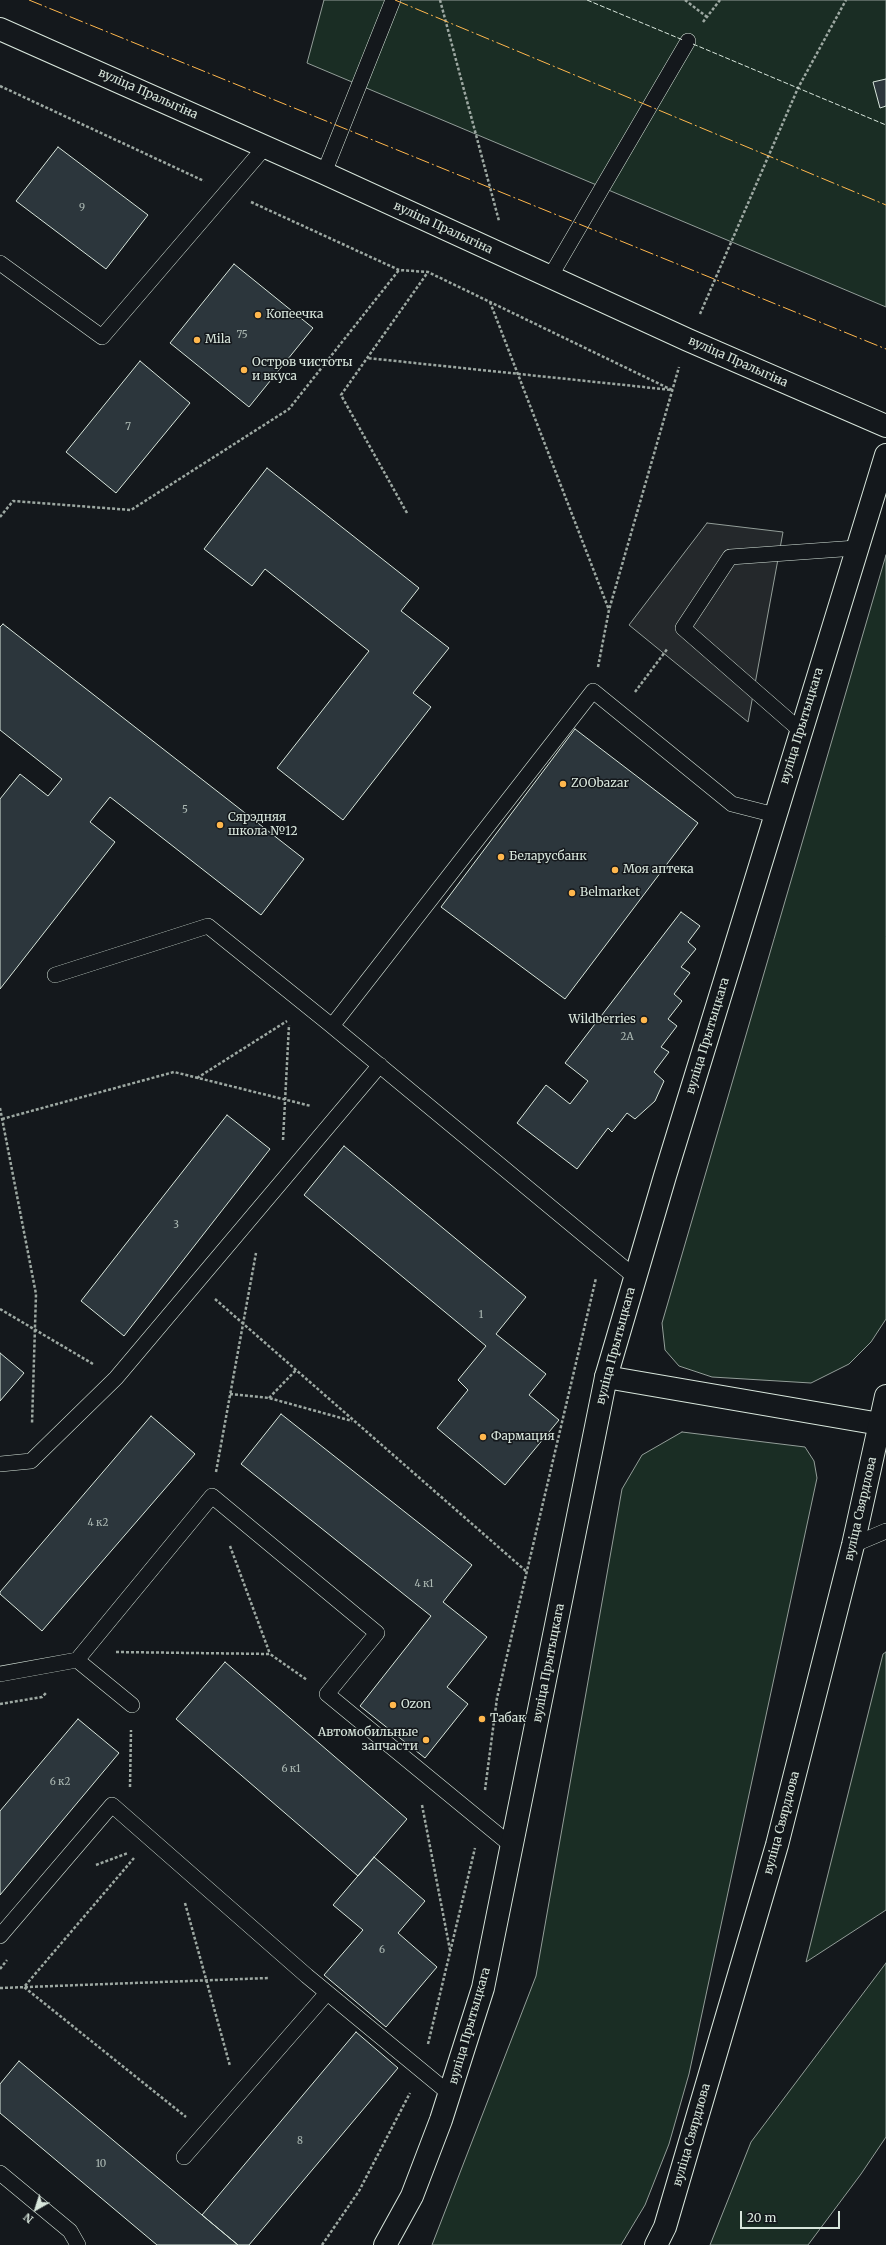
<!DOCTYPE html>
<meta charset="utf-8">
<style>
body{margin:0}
#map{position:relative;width:886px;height:2245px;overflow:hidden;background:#14181c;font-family:Merriweather,serif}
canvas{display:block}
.north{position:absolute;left:16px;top:2189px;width:40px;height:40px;-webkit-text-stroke:3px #14181c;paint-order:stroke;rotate:219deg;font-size:11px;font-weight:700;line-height:16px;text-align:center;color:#d8e6dc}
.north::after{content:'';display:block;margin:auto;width:14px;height:18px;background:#d8e6dc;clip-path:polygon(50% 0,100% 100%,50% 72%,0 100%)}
.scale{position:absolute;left:740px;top:2211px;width:100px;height:18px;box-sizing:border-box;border:2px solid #d8e6dc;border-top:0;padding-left:5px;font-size:12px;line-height:14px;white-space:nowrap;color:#d8e6dc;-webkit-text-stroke:3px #14181c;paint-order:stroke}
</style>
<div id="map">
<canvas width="886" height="2245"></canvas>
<div class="north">N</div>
<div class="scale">20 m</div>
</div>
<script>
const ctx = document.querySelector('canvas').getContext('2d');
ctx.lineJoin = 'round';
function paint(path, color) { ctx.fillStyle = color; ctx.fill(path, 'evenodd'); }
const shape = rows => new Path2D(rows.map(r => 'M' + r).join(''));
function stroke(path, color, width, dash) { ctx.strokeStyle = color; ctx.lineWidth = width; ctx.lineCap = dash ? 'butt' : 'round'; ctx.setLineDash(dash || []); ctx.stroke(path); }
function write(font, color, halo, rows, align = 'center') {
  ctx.font = font + ' Merriweather,serif'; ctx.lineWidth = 3; ctx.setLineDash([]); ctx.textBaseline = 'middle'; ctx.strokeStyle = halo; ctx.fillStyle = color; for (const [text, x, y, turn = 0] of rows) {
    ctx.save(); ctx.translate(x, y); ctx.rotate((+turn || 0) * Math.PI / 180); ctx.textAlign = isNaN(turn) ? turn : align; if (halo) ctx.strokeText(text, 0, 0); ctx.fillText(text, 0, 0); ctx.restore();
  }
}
const green = shape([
 [324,0,886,0,886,307,307,63,324,0],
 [886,555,886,1319,871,1342,849,1364,811,1383,712,1377,679,1366,665,1350,662,1323,886,555],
 [682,1432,805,1447,814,1461,817,1478,689,2074,669,2144,645,2205,621,2245,432,2245,536,1976,622,1489,642,1455,682,1432],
 [886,1652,886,1910,806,1962,883,1654,886,1652],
 [886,1963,886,2137,861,2174,808,2245,710,2245,751,2142,886,1963]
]);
paint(green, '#1a2d24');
stroke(green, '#939e99', 1);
const parking = shape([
 [707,523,783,532,748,722,629,625,707,523]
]);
paint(parking, '#24282b');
stroke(parking, '#939e99', 1);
const building = shape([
 [886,79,886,106,880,108,873,82,886,79],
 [58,147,148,215,106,269,16,201,58,147],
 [234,264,313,328,249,407,170,343,234,264],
 [140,361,190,403,116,493,66,452,140,361],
 [267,468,419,588,401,611,449,648,413,693,431,707,343,820,277,768,369,651,265,569,252,586,204,549,267,468],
 [3,624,304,859,261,915,110,797,90,822,115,842,0,989,0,799,20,774,48,796,62,779,0,730,0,627,3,624],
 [575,729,698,823,565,999,441,907,575,729],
 [681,912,700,926,688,942,696,949,681,967,690,973,674,994,682,1001,668,1019,677,1026,661,1047,669,1052,654,1072,664,1081,655,1101,635,1119,627,1113,612,1132,608,1128,577,1169,517,1123,546,1085,570,1104,588,1081,565,1063,681,912],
 [227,1115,270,1149,124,1336,81,1301,227,1115],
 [344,1146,526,1297,496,1334,546,1374,529,1395,559,1420,505,1485,437,1428,468,1390,458,1380,486,1346,304,1195,344,1146],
 [0,1353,24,1373,0,1401,0,1353],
 [281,1414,472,1565,443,1602,487,1637,447,1687,468,1704,425,1758,360,1706,431,1616,241,1464,281,1414],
 [151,1416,195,1454,42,1631,0,1594,0,1592,151,1416],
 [225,1662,407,1819,358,1876,176,1719,225,1662],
 [78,1719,119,1753,0,1895,0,1811,78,1719],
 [374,1857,425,1901,398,1933,437,1967,386,2027,324,1975,363,1930,333,1905,374,1857],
 [356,2032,398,2068,249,2245,238,2245,202,2215,356,2032],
 [19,2061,202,2215,238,2245,157,2245,0,2113,0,2084,19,2061]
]);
paint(building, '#2c363c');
stroke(building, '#d8e6dc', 1);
const lane = shape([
 [324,173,393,0],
 [0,263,102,337,265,147],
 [550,277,688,41],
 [801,731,683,628,730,557,856,548],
 [55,975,208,926,332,1026],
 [635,1277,332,1026,593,691,732,804,775,815],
 [0,1464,31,1461,116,1378,380,1065],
 [853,1545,886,1531],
 [0,1674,77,1660],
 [132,1705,77,1660,212,1496,377,1633,327,1694,512,1846],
 [0,1936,112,1805,307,1976,450,2094],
 [184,2157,327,1993],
 [0,2173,70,2231,78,2245]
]);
const street = shape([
 [606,1377,880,1424]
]);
const secondary = shape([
 [0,29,324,173,688,340,886,426],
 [385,2245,412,2196,441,2120,483,1988,606,1377,665,1176,886,455],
 [656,2245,665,2227,777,1845,853,1545,886,1396]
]);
stroke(lane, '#d8e6dc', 16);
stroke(street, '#d8e6dc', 24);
stroke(secondary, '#d8e6dc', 24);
stroke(shape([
 [440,0,499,221],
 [685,0,707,17],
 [703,22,720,0],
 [0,86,204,181],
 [251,202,399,270,428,272,672,390,367,358],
 [490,302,609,610],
 [700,314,798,88,846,0],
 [407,513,341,395,428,272],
 [0,517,13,501,131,510,289,409,399,270],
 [598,667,609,610,679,367],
 [635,692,668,648],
 [197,1078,287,1021],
 [0,1108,36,1294,32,1424],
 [2,1119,174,1072,311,1106],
 [283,1140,289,1025],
 [215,1299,527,1572],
 [0,1309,93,1364],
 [230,1394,269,1398,352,1421],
 [269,1398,296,1370],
 [216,1472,256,1253],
 [230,1546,270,1654],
 [116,1652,270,1654,307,1680],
 [0,1704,42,1697,47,1692],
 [130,1787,131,1730],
 [485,1790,497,1698,596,1278],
 [422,1805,450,1950],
 [134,1858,24,1987,186,2117],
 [96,1865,128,1853],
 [185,1903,230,2066],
 [0,1969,7,1960],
 [0,1988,269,1978],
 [428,2044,475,1848],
 [322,2245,359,2191,410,2093]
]), '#9da8a2', 2.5, [3, 2]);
stroke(lane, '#14181c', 15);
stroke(street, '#14181c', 22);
stroke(secondary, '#14181c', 22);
stroke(shape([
 [587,0,683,40],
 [693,44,886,125]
]), '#d8e6dc', 1, [5, 2]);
stroke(shape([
 [29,0,886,349],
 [395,0,886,205]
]), '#ffb74d', 1, [14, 3, 2, 3]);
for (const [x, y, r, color] of [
 [258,315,4,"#ffb74d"],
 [197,340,4,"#ffb74d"],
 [244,370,4,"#ffb74d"],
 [563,784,4,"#ffb74d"],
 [220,825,4,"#ffb74d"],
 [501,857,4,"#ffb74d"],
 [615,870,4,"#ffb74d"],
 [572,893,4,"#ffb74d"],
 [644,1020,4,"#ffb74d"],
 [483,1437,4,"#ffb74d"],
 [393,1705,4,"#ffb74d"],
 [482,1719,4,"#ffb74d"],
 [426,1740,4,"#ffb74d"]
]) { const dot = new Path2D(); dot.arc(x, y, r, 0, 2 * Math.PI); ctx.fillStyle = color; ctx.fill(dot); stroke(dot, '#14181c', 1.5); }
write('10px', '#adbab4', null, [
 ["9",82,208],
 ["75",242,335],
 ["7",128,427],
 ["5",185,810],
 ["2А",627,1037],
 ["3",176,1225],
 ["1",481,1315],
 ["4 к2",98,1523],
 ["4 к1",424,1584],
 ["6 к1",291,1769],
 ["6 к2",60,1782],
 ["6",382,1950],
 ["8",300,2141],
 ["10",101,2164]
]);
write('12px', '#d8e6dc', '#14181c', [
 ["вуліца Пралыгіна",148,94,24],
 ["вуліца Пралыгіна",443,228,25],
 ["вуліца Пралыгіна",738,362,24],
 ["вуліца Прытыцкага",802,726,-73],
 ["вуліца Прытыцкага",708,1036,-73],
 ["вуліца Прытыцкага",616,1346,-75],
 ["вуліца Свярдлова",861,1509,-77],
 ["вуліца Прытыцкага",549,1663,-79],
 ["вуліца Свярдлова",782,1823,-75],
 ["вуліца Прытыцкага",470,2026,-74],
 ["вуліца Свярдлова",692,2135,-74]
]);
write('12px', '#d8e6dc', '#14181c', [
 ["Копеечка",266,315],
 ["Mila",205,340],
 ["Остров чистоты",252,363],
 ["и вкуса",252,377],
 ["ZOObazar",571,784],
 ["Сярэдняя",228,818],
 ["школа №12",228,832],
 ["Беларусбанк",509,857],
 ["Моя аптека",623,870],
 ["Belmarket",580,893],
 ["Wildberries",636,1020,"right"],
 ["Фармация",491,1437],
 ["Ozon",401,1705],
 ["Табак",490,1719],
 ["Автомобильные",418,1733,"right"],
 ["запчасти",418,1747,"right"]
], 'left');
</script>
